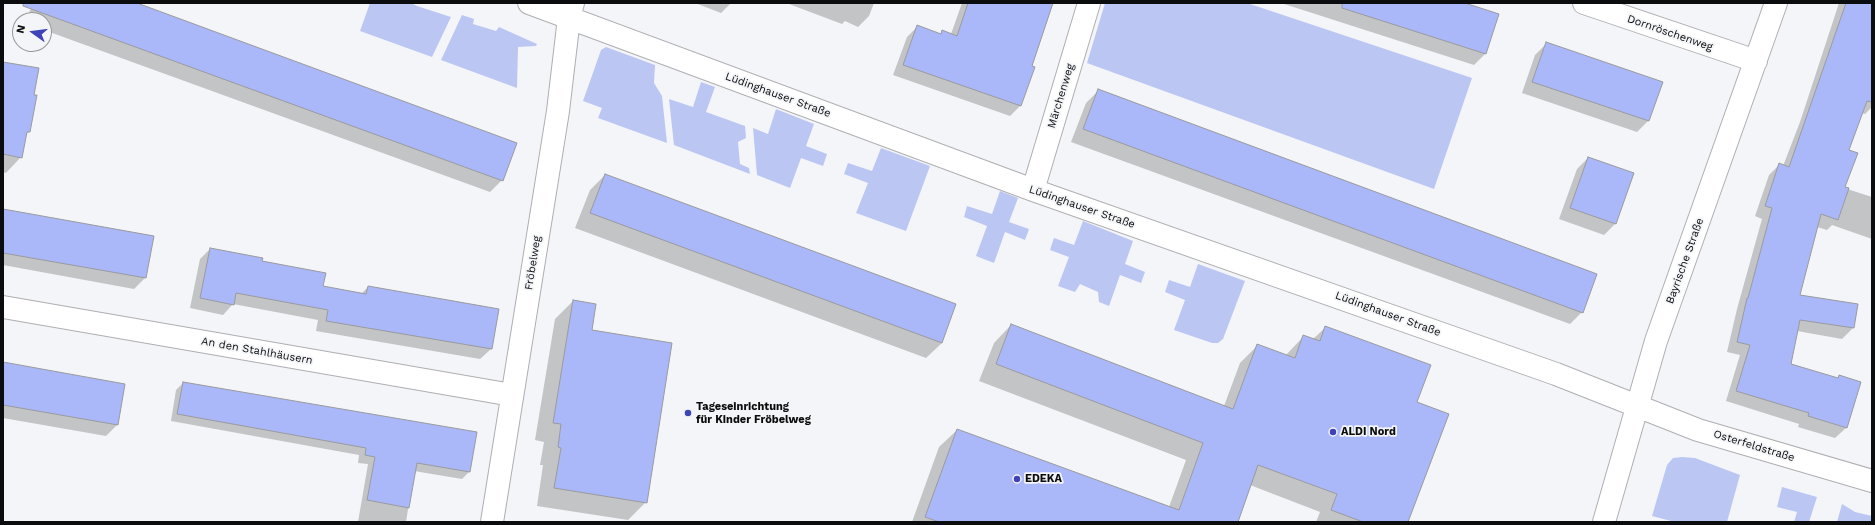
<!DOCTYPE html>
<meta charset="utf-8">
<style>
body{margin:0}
#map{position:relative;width:1875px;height:525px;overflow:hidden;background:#f4f5f8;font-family:"Work Sans",sans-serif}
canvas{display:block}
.frame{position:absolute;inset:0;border:4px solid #0b0c0d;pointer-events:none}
.north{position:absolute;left:12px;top:12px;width:40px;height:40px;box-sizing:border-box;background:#f4f5f8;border:1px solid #97989a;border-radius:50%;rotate:284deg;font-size:11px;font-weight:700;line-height:16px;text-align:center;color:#0b0c0d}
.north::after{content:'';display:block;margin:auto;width:14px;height:18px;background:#3f43b8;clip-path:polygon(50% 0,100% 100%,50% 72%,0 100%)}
</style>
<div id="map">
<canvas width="1875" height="525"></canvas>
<div class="frame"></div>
<div class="north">N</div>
</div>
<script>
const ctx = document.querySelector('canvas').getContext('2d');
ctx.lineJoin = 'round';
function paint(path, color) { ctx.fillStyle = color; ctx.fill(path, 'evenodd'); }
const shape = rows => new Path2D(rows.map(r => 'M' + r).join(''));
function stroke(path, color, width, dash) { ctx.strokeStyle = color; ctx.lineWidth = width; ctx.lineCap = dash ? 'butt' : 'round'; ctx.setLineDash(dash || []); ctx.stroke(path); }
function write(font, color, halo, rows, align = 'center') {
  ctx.font = font + ' "Work Sans",sans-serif'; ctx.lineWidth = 3.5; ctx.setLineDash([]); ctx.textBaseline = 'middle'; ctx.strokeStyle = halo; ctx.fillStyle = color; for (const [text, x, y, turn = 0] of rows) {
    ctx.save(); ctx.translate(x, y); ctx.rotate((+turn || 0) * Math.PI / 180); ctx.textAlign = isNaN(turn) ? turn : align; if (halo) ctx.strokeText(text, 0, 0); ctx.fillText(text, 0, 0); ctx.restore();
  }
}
paint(shape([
 [370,3,411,3,417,6,451,17,432,57,360,31],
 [1105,3,1247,3,1472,78,1434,189,1087,63],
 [462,15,474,19,473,24,496,31,499,27,537,44,536,46,518,47,517,88,441,60],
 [606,47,655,65,654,83,662,96,667,143,598,118,602,108,583,101,601,50],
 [701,82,715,87,706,112,745,126,746,138,738,142,740,164,749,168,750,174,674,145,669,99,693,107],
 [776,109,814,124,806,146,827,154,823,166,801,158,790,188,757,175,753,128,768,134],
 [881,148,930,166,906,231,856,213,868,183,844,174,848,163,872,171],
 [1000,191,1018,198,1009,222,1029,229,1025,240,1005,232,994,263,976,256,987,226,964,217,967,206,992,214],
 [1083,221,1133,241,1125,264,1145,272,1141,283,1120,275,1109,306,1099,302,1098,292,1080,284,1075,292,1058,286,1069,257,1050,250,1054,238,1074,245],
 [1198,264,1245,281,1223,339,1218,343,1212,343,1174,330,1185,300,1165,292,1169,280,1190,287],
 [1682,457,1695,458,1740,475,1727,522,1675,522,1652,516,1667,465,1673,458],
 [1782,487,1817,497,1809,522,1794,522,1797,512,1777,507],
 [1842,504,1855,512,1872,516,1872,522,1837,522]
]), '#bcc6f3');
paint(shape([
 [33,3,134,3,502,180,490,192,44,30,44,20,26,20],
 [695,3,731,3,721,13],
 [790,3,874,3,869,16,858,27,845,21,842,24,789,4],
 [962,3,1041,3,1030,67,1020,106,1010,116,893,75,907,37,917,27,939,35,943,31,951,34],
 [1281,3,1461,3,1497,15,1485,54,1474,65],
 [1839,3,1872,3,1872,107,1865,114,1861,113,1848,150,1844,188,1872,197,1872,239,1832,225,1827,230,1817,227,1798,295,1857,304,1853,328,1842,339,1797,331,1790,364,1836,379,1839,376,1860,383,1846,428,1835,438,1798,427,1799,424,1726,401,1740,355,1727,352,1737,309,1762,219,1755,216,1769,175,1779,165,1783,166,1800,122],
 [1546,44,1661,83,1648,121,1637,132,1522,93,1535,55],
 [3,63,29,131,26,134,21,157,6,173,3,172],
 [1098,91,1582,312,1570,324,1071,142,1086,103],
 [1588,158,1615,224,1604,235,1559,219,1577,169],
 [605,175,942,343,926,358,575,228,590,190],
 [3,210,153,236,145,278,134,289,3,265],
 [210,249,261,262,322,287,361,294,368,287,498,310,491,349,480,359,316,331,318,320,233,304,223,315,190,308,200,259],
 [573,301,590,331,646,502,628,520,537,506,543,465,540,465,544,442,535,440,555,319],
 [1011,325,1224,406,1240,363,1257,346,1285,356,1304,336,1313,339,1326,327,1416,403,1407,522,1316,522,1320,512,1250,485,1237,522,912,522,939,447,957,430,1169,507,1186,460,979,381,994,343],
 [3,363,117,425,106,436,3,418],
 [183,383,469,472,462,479,414,471,406,522,358,522,368,464,358,463,359,455,171,421,176,390]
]), '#0003');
const building = shape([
 [23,3,137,3,517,143,503,181,23,6,23,3],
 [968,3,1053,3,1032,66,1035,67,1021,106,903,65,917,25,941,34,942,30,957,36,968,3],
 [1342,3,1465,3,1499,14,1486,54,1342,8,1342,3],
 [1846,3,1872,3,1872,102,1867,101,1849,150,1858,153,1845,187,1849,188,1838,220,1821,214,1800,295,1858,304,1854,328,1800,320,1791,364,1838,378,1839,375,1861,382,1847,428,1808,416,1809,413,1736,391,1750,345,1737,342,1747,298,1748,298,1772,208,1765,206,1779,163,1789,167,1846,3],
 [1546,42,1663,82,1649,121,1532,82,1546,42],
 [3,62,39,68,34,95,37,95,30,132,27,132,22,158,3,154,3,62],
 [1098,89,1597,274,1583,313,1083,129,1098,89],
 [1588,157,1634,173,1616,224,1570,208,1588,157],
 [605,174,956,304,942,343,590,213,605,174],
 [3,209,154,236,146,278,3,253,3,209],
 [210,248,263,258,262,261,326,273,323,286,366,294,368,286,499,309,492,349,326,321,328,310,236,293,234,305,200,298,210,248],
 [573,300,596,304,592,330,672,343,647,503,554,488,561,448,558,447,561,424,553,423,573,300],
 [1011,324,1233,409,1257,344,1295,358,1303,335,1320,341,1325,326,1431,365,1417,402,1449,414,1408,522,1363,522,1331,510,1337,494,1258,465,1238,522,939,522,925,517,957,429,1179,510,1203,443,996,364,1011,324],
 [3,362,125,384,118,425,3,405,3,362],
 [183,382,477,432,470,472,417,463,409,508,367,500,375,457,365,455,366,448,177,414,183,382]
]);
paint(building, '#aab7f9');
stroke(building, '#999a9d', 1);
const minor = shape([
 [529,3,1033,190,1556,374,1698,430,1872,481],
 [1584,3,1756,61],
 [1033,190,1089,3],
 [3,307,512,395],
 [492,522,558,111,569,18,573,3],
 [1604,522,1656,341,1776,3]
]);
stroke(minor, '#afafb3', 24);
stroke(minor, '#fff', 22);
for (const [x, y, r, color] of [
 [688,413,4,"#3f43b8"],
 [1333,432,4,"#3f43b8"],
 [1017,479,4,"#3f43b8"]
]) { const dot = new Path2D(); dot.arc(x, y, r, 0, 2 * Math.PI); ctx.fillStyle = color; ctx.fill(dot); stroke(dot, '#f4f5f8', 1.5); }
write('11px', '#0b0c0d', '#f4f5f8', [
 ["Dornröschenweg",1670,33,19],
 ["Lüdinghauser Straße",778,95,20],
 ["Märchenweg",1061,96,-73],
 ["Lüdinghauser Straße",1082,207,19],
 ["Bayrische Straße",1685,261,-70],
 ["Fröbelweg",533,263,-81],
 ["Lüdinghauser Straße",1388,314,20],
 ["An den Stahlhäusern",257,351,10],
 ["Osterfeldstraße",1754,446,17]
]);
write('bold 11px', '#0b0c0d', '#f4f5f8', [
 ["Tageseinrichtung",696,407],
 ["für Kinder Fröbelweg",696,420],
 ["ALDI Nord",1341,432],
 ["EDEKA",1025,479]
], 'left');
</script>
